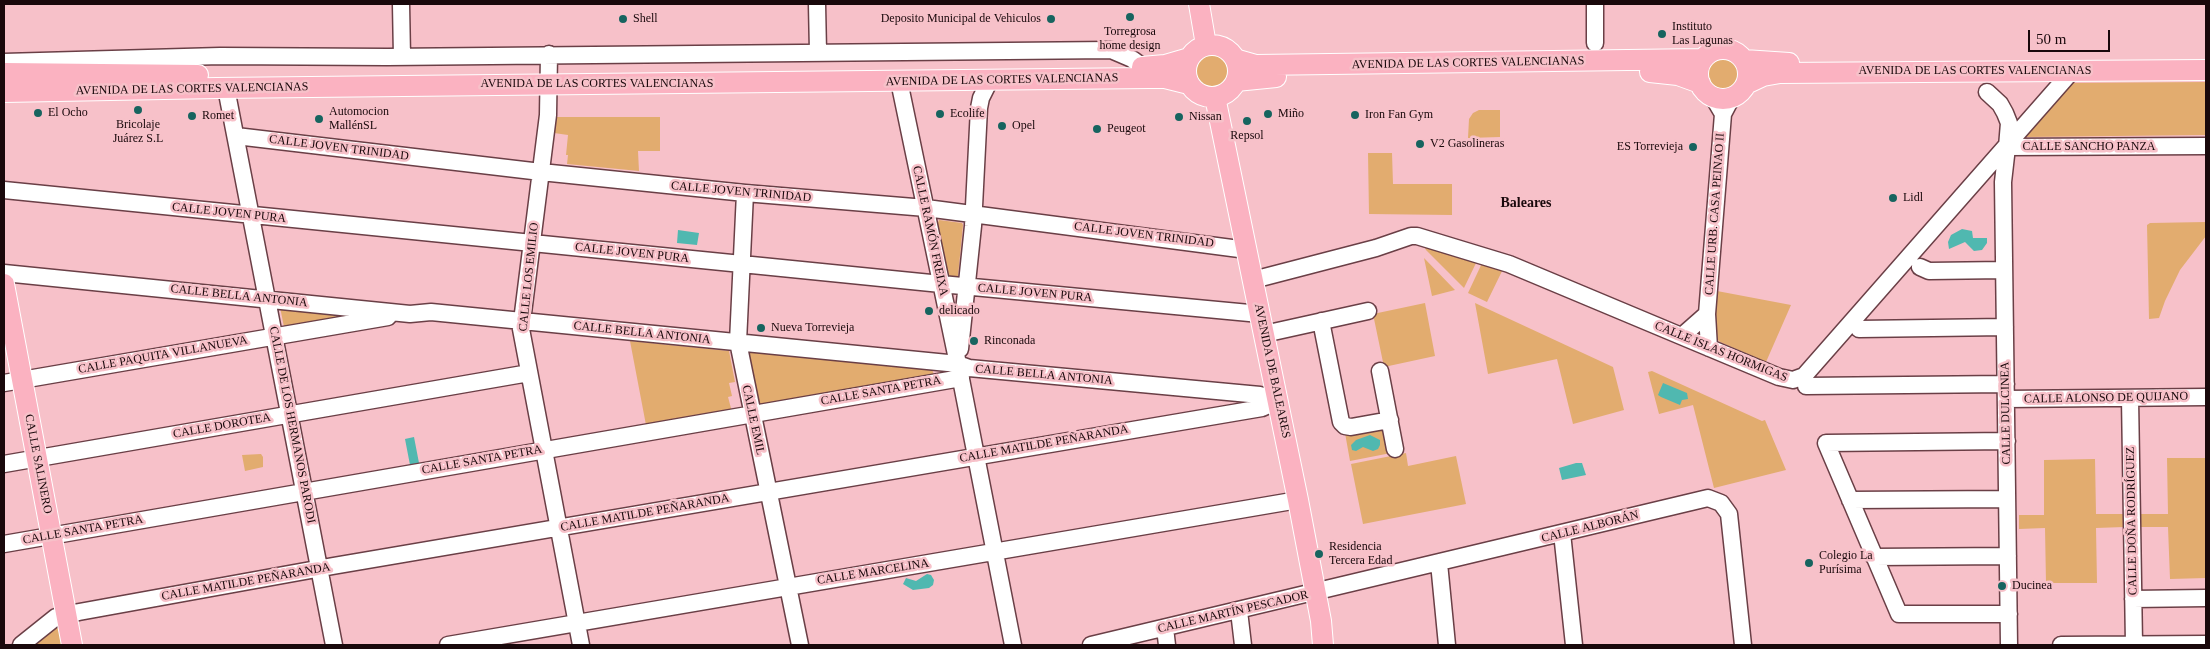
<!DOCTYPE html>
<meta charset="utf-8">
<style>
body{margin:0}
#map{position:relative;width:2210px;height:649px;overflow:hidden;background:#f7c1c9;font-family:"Times New Roman",serif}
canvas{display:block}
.frame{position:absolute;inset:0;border:5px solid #19080b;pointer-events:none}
.scale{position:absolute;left:2028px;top:30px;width:82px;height:22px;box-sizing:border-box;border:2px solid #19080b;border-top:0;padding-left:6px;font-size:15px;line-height:18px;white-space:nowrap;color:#19080b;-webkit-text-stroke:4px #f7c1c9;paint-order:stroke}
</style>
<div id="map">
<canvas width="2210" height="649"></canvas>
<div class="frame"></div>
<div class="scale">50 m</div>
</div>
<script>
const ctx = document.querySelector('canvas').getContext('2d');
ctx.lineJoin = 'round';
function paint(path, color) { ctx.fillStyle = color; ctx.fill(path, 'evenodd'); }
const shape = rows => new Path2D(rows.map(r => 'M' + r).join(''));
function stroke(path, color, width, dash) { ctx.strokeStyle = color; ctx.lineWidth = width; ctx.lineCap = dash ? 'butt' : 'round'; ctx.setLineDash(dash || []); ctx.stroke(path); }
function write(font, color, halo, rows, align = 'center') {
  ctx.font = font + ' "Times New Roman",serif'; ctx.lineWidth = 5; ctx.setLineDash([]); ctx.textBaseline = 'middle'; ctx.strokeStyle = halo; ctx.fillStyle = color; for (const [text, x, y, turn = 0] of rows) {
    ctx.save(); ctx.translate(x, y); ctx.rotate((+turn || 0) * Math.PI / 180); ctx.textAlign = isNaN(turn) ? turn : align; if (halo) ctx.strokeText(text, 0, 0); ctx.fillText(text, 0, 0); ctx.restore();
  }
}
paint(shape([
 '1193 71a19 19 0 1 1 38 0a19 19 0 1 1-38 0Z',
 '1704 74a19 19 0 1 1 38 0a19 19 0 1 1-38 0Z',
 [2206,82,2206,135,2024,137,2070,83],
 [1479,110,1500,110,1500,137,1468,138,1469,119,1473,113],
 [556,117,660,117,660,151,638,151,639,171,567,164,568,155,566,155,568,135,554,133],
 [1368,153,1392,153,1393,184,1452,184,1452,215,1369,214],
 [939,220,962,223,963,225,958,276,948,276,937,225],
 [2206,222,2206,236,2180,270,2165,301,2159,318,2149,319,2147,225,2150,223],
 [1424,246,1477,261,1464,288,1426,250],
 [1424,258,1455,290,1432,296],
 [1483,261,1504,267,1487,302,1468,293],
 [1717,291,1791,305,1766,362,1720,342,1716,338,1714,331],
 [1425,303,1435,356,1384,367,1373,314],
 [1475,303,1613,367,1624,410,1573,424,1557,359,1488,374],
 [280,307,350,315,284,327],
 [630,341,729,351,735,382,729,383,732,396,728,397,732,412,646,425],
 [747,351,932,370,934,374,759,407],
 [1652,371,1762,421,1765,420,1786,470,1714,488,1693,405,1659,414,1648,372],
 [1386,425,1391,453,1350,461,1345,433],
 [1406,453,1408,466,1456,456,1466,504,1363,524,1351,464],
 [261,454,263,457,263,467,245,471,242,455],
 [2167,458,2206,458,2206,578,2170,579,2168,527,2141,527,2141,514,2168,514],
 [2095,459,2096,514,2123,514,2124,527,2096,528,2097,583,2046,583,2045,528,2019,529,2019,515,2044,515,2044,460],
 [58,624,62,645,32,645]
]), '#e2ac6f');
paint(shape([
 [1962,229,1972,231,1973,238,1987,238,1987,243,1982,250,1974,251,1965,242,1949,249,1948,242,1951,235],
 [678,230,699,233,697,245,677,243],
 [1663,383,1687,393,1688,399,1682,400,1680,405,1661,397,1658,395],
 [1370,435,1380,440,1380,445,1378,449,1373,451,1363,447,1356,451,1352,450,1351,445,1356,440],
 [414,437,419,463,410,465,405,439],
 [1576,463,1582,463,1586,475,1562,480,1559,468],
 [927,574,931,575,934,580,933,585,929,588,913,590,903,584,906,578,916,581]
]), '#50b8b0');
const minor = shape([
 [401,4,402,57],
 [817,4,818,52],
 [1595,43,1595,4],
 [549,54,548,115,521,329,581,645],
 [4,62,220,56,387,57,1111,50,1132,59,1143,67],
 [899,81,958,364,1013,645],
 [226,88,334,645],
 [1987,92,2000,104,2005,113,2009,123,2007,147],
 [1713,97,1723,114],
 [236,136,541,172,745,193,926,208,1247,250],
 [4,190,941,284,1260,314],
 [745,193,738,342,800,645],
 [1920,267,1929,271,2004,270],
 [4,273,410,314,431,312,958,364,969,368,1260,395,1278,401],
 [1253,280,1376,248,1411,236,1417,236,1509,264,1779,377,1793,380,1804,376,2072,71],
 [1321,321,1341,422,1345,426,1351,427,1390,420],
 [1859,329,2005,327],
 [1264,334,1368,311],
 [1682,336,1707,314],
 [1709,348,1707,314,1723,114,1732,97],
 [960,349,973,226,979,108,981,98,990,80],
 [1380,371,1395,449],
 [4,383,388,317],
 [1806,386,2006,384],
 [2130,398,2134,644],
 [2006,399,2206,397],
 [2007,441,1826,443,1899,614,2009,614],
 [4,464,529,373],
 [1850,500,2007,499],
 [1562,533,1574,645],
 [4,544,961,378],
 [1874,557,2008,556],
 [1439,563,1447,645],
 [2133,599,2206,598],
 [1239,611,1243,645],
 [1165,628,1167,645],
 [21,645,56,617,79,612,333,566,1262,408,1278,401],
 [448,645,1298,500],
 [1091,645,1708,498,1721,503,1729,514,1743,645],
 [2009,645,2003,182,2007,147,2206,146],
 [2061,645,2206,644]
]);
const major = shape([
 [1199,4,1206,45],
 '1186 71a26 26 0 1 1 52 0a26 26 0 1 1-52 0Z',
 '1698 74a25 25 0 1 1 50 0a25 25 0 1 1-50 0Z',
 [1235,59,1256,65,1702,59],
 [1744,60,1789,63],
 [1142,67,1165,65,1189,58],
 [1650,72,1678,75,1700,83],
 [4,73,198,75],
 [1236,81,1276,77],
 [1746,84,1763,76,1780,73,2206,70],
 [4,92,217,88,1149,78,1165,78,1189,84],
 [1215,97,1298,500,1321,621,1323,645],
 [4,284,72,645]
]);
stroke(minor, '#6a3f46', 19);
stroke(major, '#fff', 22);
stroke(minor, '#fff', 16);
stroke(major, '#fbb2c1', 20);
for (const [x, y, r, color] of [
 [1130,17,5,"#17645f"],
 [623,19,5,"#17645f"],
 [1051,19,5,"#17645f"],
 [1662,34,5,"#17645f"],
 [138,110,5,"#17645f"],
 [38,113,5,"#17645f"],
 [940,114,5,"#17645f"],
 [1268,114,5,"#17645f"],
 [1355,115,5,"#17645f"],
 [192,116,5,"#17645f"],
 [1179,117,5,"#17645f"],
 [319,119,5,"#17645f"],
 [1247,121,5,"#17645f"],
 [1002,126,5,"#17645f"],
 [1097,129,5,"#17645f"],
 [1420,144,5,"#17645f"],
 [1693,147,5,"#17645f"],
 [1893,198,5,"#17645f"],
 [929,311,5,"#17645f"],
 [761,328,5,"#17645f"],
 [974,341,5,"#17645f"],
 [1319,554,5,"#17645f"],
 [1809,563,5,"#17645f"],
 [2002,586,5,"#17645f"]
]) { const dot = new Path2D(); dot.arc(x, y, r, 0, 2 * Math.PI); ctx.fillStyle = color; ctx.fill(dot); stroke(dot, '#f7c1c9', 2); }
write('12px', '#19080b', '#f7c1c9', [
 ["Shell",633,19],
 ["Deposito Municipal de Vehiculos",1041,19,"right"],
 ["Instituto",1672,27],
 ["Las Lagunas",1672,41],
 ["Torregrosa",1130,32,"center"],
 ["home design",1130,46,"center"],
 ["Automocion",329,112],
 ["MallénSL",329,126],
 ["El Ocho",48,113],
 ["Ecolife",950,114],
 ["Miño",1278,114],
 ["Iron Fan Gym",1365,115],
 ["Romet",202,116],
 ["Nissan",1189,117],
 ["Bricolaje",138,125,"center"],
 ["Juárez S.L",138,139,"center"],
 ["Opel",1012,126],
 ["Peugeot",1107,129],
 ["Repsol",1247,136,"center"],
 ["V2 Gasolineras",1430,144],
 ["ES Torrevieja",1683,147,"right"],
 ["Lidl",1903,198],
 ["delicado",939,311],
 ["Nueva Torrevieja",771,328],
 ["Rinconada",984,341],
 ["Residencia",1329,547],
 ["Tercera Edad",1329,561],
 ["Colegio La",1819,556],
 ["Purísima",1819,570],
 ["Ducinea",2012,586]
], 'left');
write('12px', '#19080b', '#f7c1c9', [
 ["AVENIDA DE LAS CORTES VALENCIANAS",1468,63,-1],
 ["AVENIDA DE LAS CORTES VALENCIANAS",1975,71],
 ["AVENIDA DE LAS CORTES VALENCIANAS",1002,80,-1],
 ["AVENIDA DE LAS CORTES VALENCIANAS",597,84],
 ["AVENIDA DE LAS CORTES VALENCIANAS",192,89,-1],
 ["CALLE SANCHO PANZA",2089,147],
 ["CALLE JOVEN TRINIDAD",339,148,7],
 ["CALLE JOVEN TRINIDAD",741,192,5],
 ["CALLE JOVEN PURA",229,213,6],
 ["CALLE URB. CASA PEINAO II",1715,214,-86],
 ["CALLE RAMÓN FREIXA",930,231,78],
 ["CALLE JOVEN TRINIDAD",1144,235,7],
 ["CALLE JOVEN PURA",632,253,6],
 ["CALLE LOS EMILIO",529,277,-84],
 ["CALLE JOVEN PURA",1035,293,5],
 ["CALLE BELLA ANTONIA",239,296,6],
 ["CALLE BELLA ANTONIA",642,333,6],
 ["CALLE ISLAS HORMIGAS",1721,352,22],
 ["CALLE PAQUITA VILLANUEVA",163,355,-10],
 ["AVENIDA DE BALEARES",1272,371,78],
 ["CALLE BELLA ANTONIA",1044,375,5],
 ["CALLE SANTA PETRA",881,391,-10],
 ["CALLE ALONSO DE QUIJANO",2106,398,-1],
 ["CALLE DULCINEA",2006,413,-91],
 ["CALLE EMIL",753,420,78],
 ["CALLE DE LOS HERMANOS PARODI",292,425,79],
 ["CALLE DOROTEA",222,426,-10],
 ["CALLE MATILDE PEÑARANDA",1044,444,-10],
 ["CALLE SANTA PETRA",482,460,-10],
 ["CALLE SALINERO",38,464,79],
 ["CALLE MATILDE PEÑARANDA",645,513,-10],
 ["CALLE DOÑA RODRÍGUEZ",2132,521,-91],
 ["CALLE ALBORÁN",1590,527,-14],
 ["CALLE SANTA PETRA",83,530,-10],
 ["CALLE MARCELINA",873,572,-9],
 ["CALLE MATILDE PEÑARANDA",246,582,-10],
 ["CALLE MARTÍN PESCADOR",1233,612,-13]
]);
write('bold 14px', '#19080b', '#f7c1c9', [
 ["Baleares",1526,203]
]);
</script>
